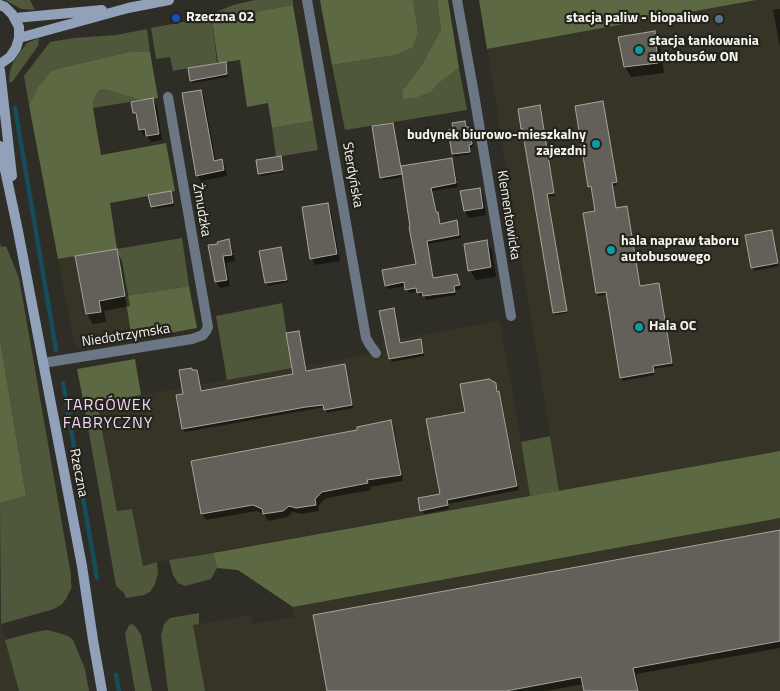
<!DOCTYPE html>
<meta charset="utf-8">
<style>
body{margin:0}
canvas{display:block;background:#2e2d26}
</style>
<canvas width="780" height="691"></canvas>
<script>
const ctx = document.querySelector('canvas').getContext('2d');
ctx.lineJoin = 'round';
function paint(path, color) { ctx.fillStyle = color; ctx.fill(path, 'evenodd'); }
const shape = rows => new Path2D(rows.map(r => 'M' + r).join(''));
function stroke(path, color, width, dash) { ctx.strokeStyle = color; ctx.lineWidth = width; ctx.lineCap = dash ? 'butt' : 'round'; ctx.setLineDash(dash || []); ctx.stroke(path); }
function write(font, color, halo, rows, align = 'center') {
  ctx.font = font + ' "Titillium Web",sans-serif'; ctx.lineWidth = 4.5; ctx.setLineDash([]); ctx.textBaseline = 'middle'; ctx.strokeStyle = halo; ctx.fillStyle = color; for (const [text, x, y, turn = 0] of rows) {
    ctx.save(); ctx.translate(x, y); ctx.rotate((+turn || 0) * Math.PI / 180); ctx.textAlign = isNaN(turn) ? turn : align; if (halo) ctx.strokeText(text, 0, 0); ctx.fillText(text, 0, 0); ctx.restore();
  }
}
paint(shape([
 [756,0,780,0,780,451,559,491,487,49],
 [117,249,132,340,81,349,75,345,58,259],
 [500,321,530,496,163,561,143,566,132,509,117,511,97,403,376,353,384,351,381,342],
 [780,518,780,691,205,691,193,625,251,615,252,624,294,617,293,607],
 [0,622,3,632,19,691,0,691]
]), '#363426');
paint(shape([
 [5,0,30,0,35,10,21,9],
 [255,0,293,0,293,5,212,20,217,63,173,71,170,57,156,59,151,28,199,19,233,5],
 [413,0,437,0,441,29,423,63,402,91,403,98,416,98,431,92,439,83,459,68,467,110,345,130,332,65,396,55,417,24],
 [147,29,150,52,129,52,60,68,53,71,38,87,29,105,24,76,50,42,74,38,116,35],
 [39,38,38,46,12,82,9,82,10,71,13,63,20,52,27,43],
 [101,89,110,91,141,100,93,108,93,101,97,93],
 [313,121,318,150,276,157,272,128],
 [182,238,189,286,125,296,117,249],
 [0,242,1,247,6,246,19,278,71,575,71,585,72,586,66,599,62,604,54,609,1,624,0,503,26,496,0,339],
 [282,303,292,368,227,380,216,316],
 [97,403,117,511,132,509,143,566,157,562,158,574,154,586,150,592,144,595,126,598,124,593,116,586,84,405],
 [550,436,559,491,530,496,521,442],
 [213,553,217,568,211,579,185,586,178,583,173,575,169,560],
 [199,613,199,624,193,625,205,691,168,691,161,635,164,624,170,618],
 [132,624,136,627,141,635,152,691,135,691,125,634,129,625],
 [47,630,59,633,68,636,73,640,85,669,89,691,19,691,5,640,35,632]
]), '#4f583b');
paint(shape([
 [320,0,413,0,417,24,417,34,413,47,396,55,332,65],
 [437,0,448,0,459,68,439,83,431,92,416,98,403,99,402,91,423,63,441,29],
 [479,0,756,0,487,49],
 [293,5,313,121,272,128,268,103,247,107,240,60,218,63,212,20],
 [129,52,150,52,158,98,141,100,110,91,101,89,97,93,93,101,93,108,101,155,166,143,175,191,110,203,117,249,58,259,29,105,38,87,52,71,60,68],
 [189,286,197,328,132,340,125,296],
 [0,339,26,496,0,503],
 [135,359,141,395,84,405,77,369],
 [780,451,780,518,293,607,238,570,217,568,213,553]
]), '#5d6942');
paint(shape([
 [780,9,780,47,773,10],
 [654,33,660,43,664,73,631,77,625,67],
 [226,63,227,66,228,77,193,83,192,80],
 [200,91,204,97,216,162,222,161,225,166,227,176,201,181,197,175],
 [153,100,157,106,162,140,151,142,147,136,144,136,140,129,138,120,134,113],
 [603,103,604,106,617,185,613,186,616,209,626,208,628,210,640,287,658,284,660,287,673,366,653,369,654,375,623,381,621,378,608,294,598,296,598,294,612,292,593,189,591,189,590,186],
 [539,106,541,109,555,196,547,197,567,313,555,315,554,312,524,132,522,128,519,110],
 [393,124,394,127,401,167,452,160,454,163,458,187,432,191,436,213,439,217,441,225,456,222,458,225,461,238,428,244,433,279,457,275,459,279,461,289,455,290,456,295,426,300,424,295,420,296,418,292,409,293,406,286,388,289,386,286,384,271,417,265,404,177,383,180,382,177],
 [468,128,470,131,473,147,470,148,471,154,454,157,453,154,449,131],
 [281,157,282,160,284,172,261,176,260,173],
 [479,189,483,196,486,215,469,218,465,211,462,192],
 [171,193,172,195,174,206,153,209,152,206],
 [327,204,331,211,340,261,315,265,312,258],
 [773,235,779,266,754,271,753,268,747,236],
 [228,241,232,247,235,261,226,263,230,286,220,288,216,281,219,245],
 [487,241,492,251,496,277,476,280,470,270],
 [281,249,282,251,288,282,268,286,267,283,261,252],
 [116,250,122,261,130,306,104,311,106,322,93,324,87,314],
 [395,312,400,344,422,343,424,356,392,362,390,359],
 [300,335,307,373,344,366,346,369,353,408,327,413,325,407,308,410,185,432,183,429,185,395,193,372,196,371,198,374,201,392,295,375],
 [495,384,501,397,519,490,448,504,449,509,424,514,422,510,442,495,466,413],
 [390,422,394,428,403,481,370,487,371,490,326,498,318,506,319,511,301,514,293,512,287,517,268,521,264,514,257,511,206,520,202,514,359,431],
 [780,531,780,648,636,674,639,691,585,691,584,684,546,691,328,691]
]), '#0007');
stroke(shape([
 [15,108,56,350],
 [63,383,97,578],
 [116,675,119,691]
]), '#174d5a', 4.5);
const building = shape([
 [655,31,658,63,624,67,618,37,655,31],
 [226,62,227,74,190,81,188,68,226,62],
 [201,90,214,161,222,159,224,170,196,176,182,93,201,90],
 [153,98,159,134,146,136,145,129,139,130,136,113,133,113,131,102,153,98],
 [603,101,617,182,612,183,616,208,627,206,640,286,659,283,672,363,653,366,654,372,620,378,606,292,596,293,583,213,595,211,591,186,588,187,575,106,603,101],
 [540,105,554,193,547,194,567,311,553,313,522,128,521,129,518,109,540,105],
 [465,121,466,127,469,127,472,144,469,145,470,152,452,154,448,130,453,129,452,123,465,121],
 [393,123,402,174,380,178,372,126,393,123],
 [281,156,283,170,258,174,256,160,281,156],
 [452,158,456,183,431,188,436,212,438,212,440,224,457,220,459,235,427,241,433,278,457,274,460,285,454,286,455,292,423,296,422,292,417,293,416,288,405,290,404,282,385,286,382,270,416,264,409,227,410,227,401,166,452,158],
 [480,188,483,208,464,211,460,191,480,188],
 [171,191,173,203,151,207,148,195,171,191],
 [328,203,337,254,310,259,302,207,328,203],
 [772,230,778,263,751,268,745,235,772,230],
 [229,239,232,255,223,256,227,280,215,282,208,245,218,244,217,242,229,239],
 [487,240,491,267,468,271,464,244,487,240],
 [281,247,287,280,265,283,259,251,281,247],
 [117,249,125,296,99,301,101,312,86,314,75,256,117,249],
 [394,308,400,343,421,339,423,353,389,359,379,311,394,308],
 [299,331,306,371,345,364,352,405,324,410,323,405,306,407,182,429,176,395,183,394,179,370,192,368,192,370,197,370,201,391,293,374,286,333,299,331],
 [489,379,496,383,497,392,499,391,517,486,447,500,448,505,420,511,418,498,440,494,426,419,465,412,460,384,489,379],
 [391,420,401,475,367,480,368,483,322,492,315,499,316,505,296,508,289,506,283,511,263,514,262,509,253,505,201,514,191,461,357,430,357,427,391,420],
 [780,530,780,641,633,668,638,691,584,691,581,677,506,691,327,691,313,615,780,530]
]);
paint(building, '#626058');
stroke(building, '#a6a59c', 1);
stroke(shape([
 [307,0,366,338,370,345,376,353],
 [457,0,474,94,511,316],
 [43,363,192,339,203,335,206,331,208,327,168,97]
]), '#6c7786', 10);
stroke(shape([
 [0,5,5,7,12,14,19,27,19,38,16,48,10,57,0,64],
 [15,18,102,10],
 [19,38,128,8,169,0],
 [0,70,12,176],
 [0,146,18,231,82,566,93,640,102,691]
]), '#90a1b9', 10);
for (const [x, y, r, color] of [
 [176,18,5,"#1a4fb4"],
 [719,19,5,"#5c6f8a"],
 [639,50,5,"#0f9aa8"],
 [596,144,5,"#0f9aa8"],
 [611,250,5,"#0f9aa8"],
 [639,327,5,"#0f9aa8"]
]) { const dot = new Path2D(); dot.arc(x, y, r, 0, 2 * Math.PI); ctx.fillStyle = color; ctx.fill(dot); stroke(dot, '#24231c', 2); }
write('bold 14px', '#f5f5f0', '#24231c', [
 ["Rzeczna 02",186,18],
 ["stacja paliw - biopaliwo",709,19,"right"],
 ["stacja tankowania",649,42],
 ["autobusów ON",649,58],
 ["budynek biurowo-mieszkalny",586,136,"right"],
 ["zajezdni",586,152,"right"],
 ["hala napraw taboru",621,242],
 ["autobusowego",621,258],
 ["Hala OC",649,327]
], 'left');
write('14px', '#f5f5f0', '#24231c', [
 ["Sterdyńska",352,175,80],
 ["Żmudzka",201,210,80],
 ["Klementowicka",508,215,81],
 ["Niedotrzymska",126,336,-9],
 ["Rzeczna",78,473,79]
]);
ctx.letterSpacing = '1px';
write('16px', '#f4d5fa', '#24231c', [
 ["TARGÓWEK",108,406],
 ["FABRYCZNY",108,424]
]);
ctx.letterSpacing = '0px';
</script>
